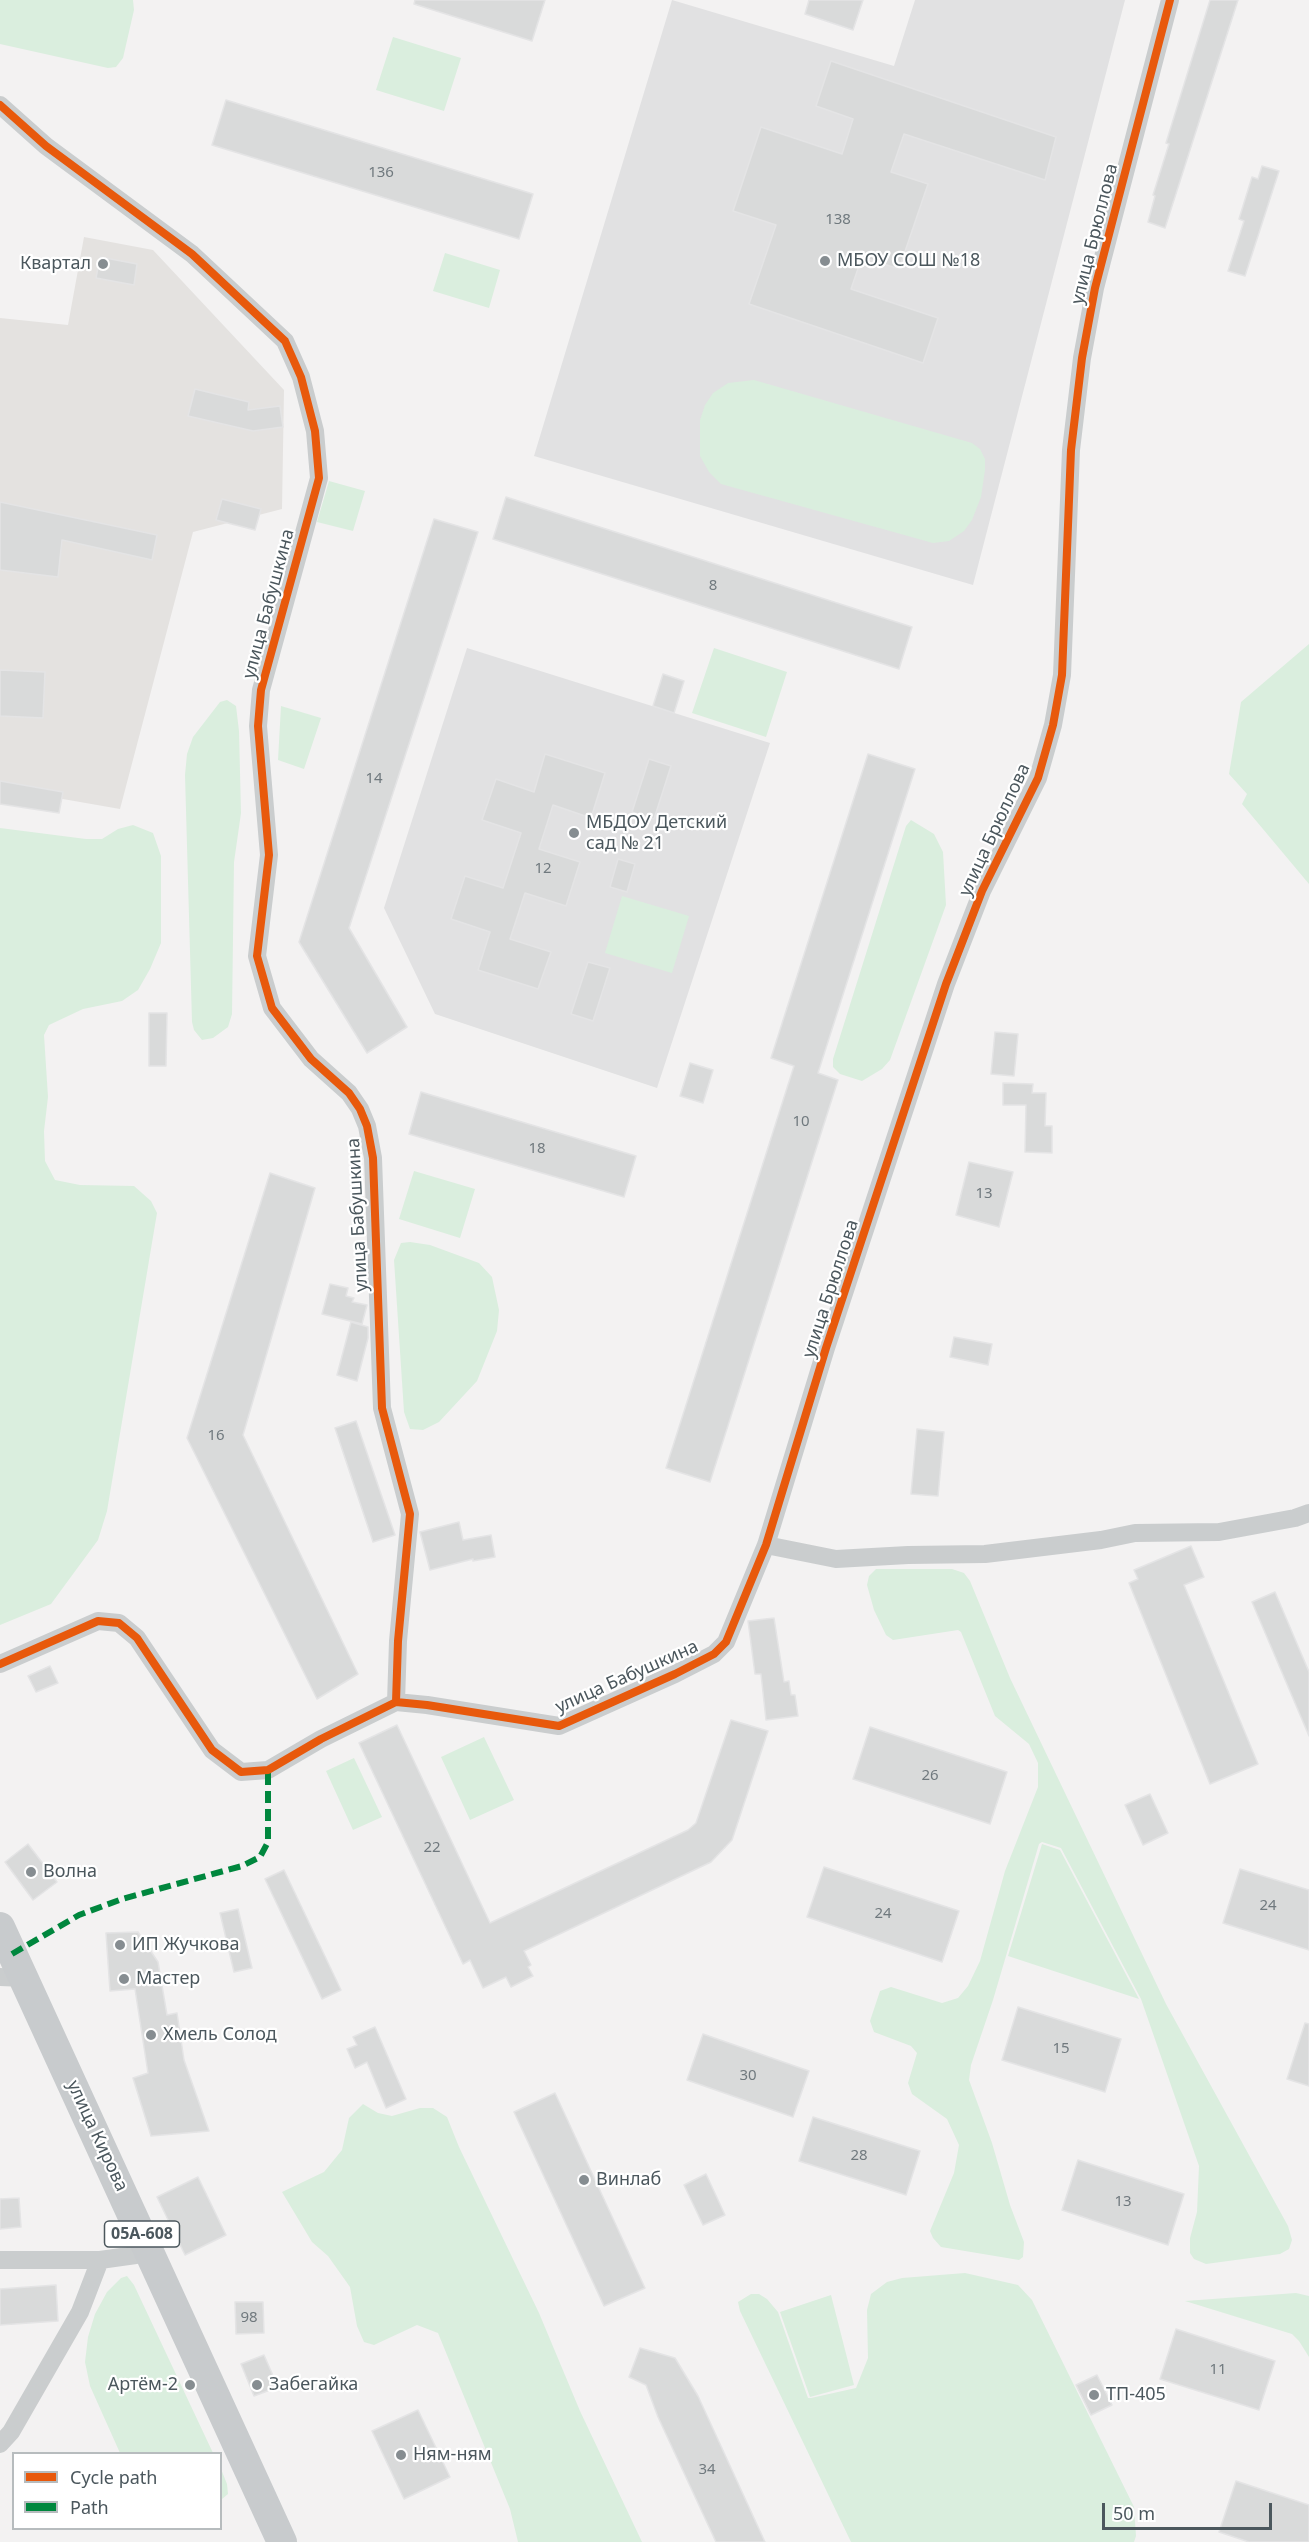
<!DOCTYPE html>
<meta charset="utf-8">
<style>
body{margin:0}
#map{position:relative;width:1309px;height:2542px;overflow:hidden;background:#f3f2f2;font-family:"Noto Sans",sans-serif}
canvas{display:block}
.legend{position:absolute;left:12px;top:2452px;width:210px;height:78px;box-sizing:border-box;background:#fff;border:2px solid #b7bcbe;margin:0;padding:8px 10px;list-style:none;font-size:18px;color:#4b575d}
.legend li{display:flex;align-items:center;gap:12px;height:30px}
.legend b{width:30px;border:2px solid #b7bcbe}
.scale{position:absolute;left:1102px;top:2503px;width:170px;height:27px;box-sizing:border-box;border:3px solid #4b575d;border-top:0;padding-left:8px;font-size:18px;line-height:21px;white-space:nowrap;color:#4b575d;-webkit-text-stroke:4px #fff;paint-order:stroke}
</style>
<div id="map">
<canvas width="1309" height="2542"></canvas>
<ul class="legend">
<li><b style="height:8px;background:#e8590c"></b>Cycle path</li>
<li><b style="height:8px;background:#00873e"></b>Path</li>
</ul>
<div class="scale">50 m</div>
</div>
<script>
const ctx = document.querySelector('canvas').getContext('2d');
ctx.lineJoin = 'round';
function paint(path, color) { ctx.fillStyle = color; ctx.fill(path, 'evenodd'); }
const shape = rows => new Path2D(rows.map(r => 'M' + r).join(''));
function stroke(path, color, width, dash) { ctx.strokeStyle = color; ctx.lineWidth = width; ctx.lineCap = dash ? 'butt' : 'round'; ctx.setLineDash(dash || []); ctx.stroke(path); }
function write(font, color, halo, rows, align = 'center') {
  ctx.font = font + ' "Noto Sans",sans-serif'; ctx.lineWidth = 4.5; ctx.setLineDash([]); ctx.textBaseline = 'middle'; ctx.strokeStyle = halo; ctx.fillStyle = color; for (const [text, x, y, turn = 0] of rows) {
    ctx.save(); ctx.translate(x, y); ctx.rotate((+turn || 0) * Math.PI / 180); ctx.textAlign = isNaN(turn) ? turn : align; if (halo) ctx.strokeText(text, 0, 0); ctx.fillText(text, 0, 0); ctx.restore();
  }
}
paint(shape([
 [84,237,153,250,284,390,282,509,193,532,120,809,0,788,0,318,68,325]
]), '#e4e2e0');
paint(shape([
 [672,0,894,66,915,0,1125,0,973,585,534,456],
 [467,648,770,743,657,1088,435,1014,384,908]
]), '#e1e1e2');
paint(shape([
 [0,0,133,0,134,10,123,58,116,67,108,68,0,44],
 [393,37,461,58,444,111,376,90],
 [445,253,500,270,489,308,433,291],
 [754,380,972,443,980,449,985,459,985,470,981,497,972,520,964,531,949,541,933,543,721,484,709,472,700,456,700,420,705,405,713,393,728,383],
 [329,481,365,491,353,531,317,522],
 [1309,644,1309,884,1242,804,1247,794,1229,774,1241,702],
 [714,648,787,672,766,737,692,713],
 [227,700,236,706,239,731,241,813,234,862,232,1014,228,1027,213,1038,202,1040,194,1030,192,1022,185,775,187,754,193,737,220,702],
 [281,706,321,718,304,769,278,760],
 [911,820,934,834,943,852,946,905,890,1060,882,1069,862,1081,840,1074,833,1067,833,1059,906,826],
 [133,825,153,833,161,856,161,943,150,969,138,990,122,1001,83,1009,49,1025,44,1035,48,1097,44,1131,45,1161,55,1180,80,1185,134,1186,151,1201,157,1213,107,1511,98,1540,51,1604,0,1625,0,828,86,839,102,839,118,829],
 [622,896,689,916,672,973,605,953],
 [414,1171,475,1189,460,1238,399,1219],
 [410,1242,430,1245,479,1263,492,1277,499,1310,497,1331,477,1381,439,1422,423,1430,410,1429,404,1412,394,1260,401,1243],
 [876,1569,952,1569,964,1573,970,1581,1010,1678,1166,2004,1288,2226,1292,2240,1289,2249,1280,2254,1206,2264,1194,2259,1190,2253,1190,2238,1197,2212,1199,2166,1141,1999,1061,1848,1042,1842,1039,1844,993,2000,971,2065,969,2080,992,2143,1010,2205,1024,2242,1023,2257,1019,2260,941,2247,933,2238,930,2231,954,2173,959,2145,947,2119,912,2094,908,2083,917,2053,911,2046,874,2032,870,2021,880,1991,891,1987,942,2003,958,1998,968,1986,980,1961,1005,1871,1038,1787,1038,1763,1029,1744,995,1716,961,1632,958,1630,893,1640,886,1635,874,1610,867,1585,869,1576],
 [484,1737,514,1800,470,1820,441,1757],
 [354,1758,382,1817,353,1830,326,1771],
 [1042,1844,1060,1850,1139,1999,1008,1956],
 [363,2104,378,2113,392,2116,420,2108,433,2108,447,2117,459,2147,539,2313,580,2411,642,2542,518,2542,510,2509,438,2333,417,2325,374,2345,364,2342,357,2326,350,2287,328,2256,312,2242,282,2192,324,2172,342,2150,349,2118],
 [965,2273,1018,2285,1032,2300,1134,2507,1136,2536,1134,2542,851,2542,740,2311,738,2302,751,2294,759,2294,767,2299,778,2312,808,2398,811,2398,856,2388,868,2358,867,2310,871,2294,887,2282,902,2278],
 [127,2276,134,2285,213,2453,120,2453,90,2386,85,2362,88,2337,95,2314,107,2292,121,2278],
 [1296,2293,1309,2296,1309,2357,1299,2341,1292,2334,1185,2301],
 [831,2295,854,2385,810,2397,780,2312],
 [221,2469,227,2484,228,2494,222,2499,221,2499]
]), '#daeede');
const building = shape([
 [415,0,545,0,532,41,414,4,415,0],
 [809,0,863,0,853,30,805,14,809,0],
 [1210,0,1238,0,1165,228,1148,222,1155,196,1153,195,1169,144,1166,143,1210,0],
 [831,61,1056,137,1045,180,904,134,891,172,928,184,899,269,862,257,851,289,938,318,923,363,749,304,776,225,733,211,761,127,842,154,853,119,816,106,831,61],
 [226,100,533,194,519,239,212,145,226,100],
 [1262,166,1279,171,1245,276,1228,271,1244,221,1239,219,1252,177,1258,179,1262,166],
 [100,257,137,264,134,285,96,278,100,257],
 [195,389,249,402,248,410,280,406,283,427,253,431,188,416,195,389],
 [506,497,912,627,899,669,493,539,506,497],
 [222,499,261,509,255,530,216,520,222,499],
 [0,502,157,535,152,560,62,540,58,577,0,570,0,502],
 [434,519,478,532,349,928,407,1027,367,1053,299,942,434,519],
 [0,670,45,672,43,718,0,716,0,670],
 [663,674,684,681,674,713,653,706,663,674],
 [545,754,605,773,591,818,553,805,539,849,580,862,566,906,525,893,510,939,551,952,538,989,478,970,490,932,451,919,465,876,503,888,521,833,482,820,496,779,534,792,545,754],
 [868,754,915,769,818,1073,838,1080,710,1482,666,1468,794,1066,771,1058,868,754],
 [649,759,671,766,654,819,632,812,649,759],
 [0,781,63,792,59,813,0,804,0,781],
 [618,859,635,864,627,892,610,887,618,859],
 [588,962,610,968,593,1021,571,1014,588,962],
 [149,1013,167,1013,166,1066,149,1066,149,1013],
 [995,1032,1018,1034,1014,1076,991,1074,995,1032],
 [690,1063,713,1070,703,1103,680,1096,690,1063],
 [1003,1083,1033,1084,1032,1093,1046,1093,1045,1126,1052,1126,1052,1153,1025,1152,1026,1105,1003,1105,1003,1083],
 [421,1092,636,1156,624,1197,409,1134,421,1092],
 [969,1162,1013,1172,999,1227,956,1215,969,1162],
 [270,1173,315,1188,243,1435,358,1674,317,1699,187,1438,270,1173],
 [330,1284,348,1288,346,1296,354,1298,352,1302,367,1305,362,1324,322,1314,330,1284],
 [351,1322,368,1327,368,1338,357,1381,337,1375,351,1322],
 [954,1337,992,1344,988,1365,950,1357,954,1337],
 [356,1421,395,1535,373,1542,335,1428,356,1421],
 [917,1429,944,1432,938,1496,911,1494,917,1429],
 [459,1522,463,1540,491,1535,495,1557,473,1561,473,1559,430,1570,420,1532,459,1522],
 [1191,1546,1204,1577,1184,1585,1258,1764,1210,1784,1129,1583,1138,1579,1134,1570,1191,1546],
 [1275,1592,1309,1672,1309,1736,1252,1602,1275,1592],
 [774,1618,784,1682,789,1681,791,1695,795,1695,798,1716,766,1720,761,1674,755,1674,748,1621,774,1618],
 [50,1666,58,1683,36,1692,28,1676,50,1666],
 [731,1720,768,1731,732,1840,711,1862,524,1951,531,1965,528,1967,533,1976,511,1987,506,1977,483,1988,470,1960,463,1964,359,1743,397,1725,490,1923,688,1830,696,1823,731,1720],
 [870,1727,1007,1772,990,1824,853,1779,870,1727],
 [1150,1794,1168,1833,1143,1845,1125,1805,1150,1794],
 [28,1844,57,1882,33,1900,5,1862,28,1844],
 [824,1867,959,1911,942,1962,807,1917,824,1867],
 [1240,1869,1309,1890,1309,1950,1223,1923,1240,1869],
 [284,1870,341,1990,322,1999,265,1879,284,1870],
 [238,1909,252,1968,234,1972,220,1913,238,1909],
 [138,1932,158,1962,167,2015,177,2013,184,2060,209,2131,151,2136,133,2078,148,2073,135,1989,110,1991,106,1933,138,1932],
 [1018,2007,1121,2039,1105,2092,1002,2060,1018,2007],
 [1305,2023,1309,2024,1309,2086,1287,2079,1305,2023],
 [375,2027,406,2099,386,2108,367,2062,355,2068,347,2049,357,2045,353,2037,375,2027],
 [703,2034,809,2071,793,2117,687,2080,703,2034],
 [555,2093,645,2288,604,2306,514,2112,555,2093],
 [813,2117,920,2151,906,2195,799,2161,813,2117],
 [1078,2160,1184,2194,1168,2245,1062,2210,1078,2160],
 [706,2174,725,2215,703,2225,684,2185,706,2174],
 [198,2177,226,2235,185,2255,157,2197,198,2177],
 [19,2198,21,2227,0,2229,0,2199,19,2198],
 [56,2285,58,2321,0,2325,0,2289,56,2285],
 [235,2302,263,2302,264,2333,236,2334,235,2302],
 [1176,2329,1275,2361,1259,2410,1160,2379,1176,2329],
 [640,2348,675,2358,698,2396,765,2542,716,2542,658,2417,646,2385,629,2377,640,2348],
 [264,2355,278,2387,254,2396,241,2364,264,2355],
 [1097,2375,1112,2405,1091,2415,1076,2385,1097,2375],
 [418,2410,450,2477,404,2499,372,2431,418,2410],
 [1236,2481,1309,2505,1309,2542,1249,2542,1219,2532,1236,2481]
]);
paint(building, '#d9dada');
stroke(building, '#e4e4e5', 1.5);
stroke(shape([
 [0,105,46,146,192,254,285,341,301,377,315,431,319,478,261,690,258,726,269,855,257,956,272,1008,311,1059,349,1093,360,1109,367,1126,373,1158,382,1408,410,1514,398,1641,396,1702],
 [766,1545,836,1559,908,1555,985,1554,1101,1540,1135,1533,1219,1532,1295,1518,1309,1513],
 [0,1664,98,1621,119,1623,137,1638,212,1750,241,1772,268,1770,321,1739,396,1702,427,1705,559,1726,675,1674,714,1654,726,1642,766,1545,826,1348,946,984,982,891,1038,778,1053,725,1062,675,1071,450,1082,358,1095,288,1170,0],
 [0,1977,25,1978],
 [0,2260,100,2260,150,2253],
 [0,2444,11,2432,80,2312,100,2260]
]), '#cacdce', 18);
stroke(shape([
 [0,1927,282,2542]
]), '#c8cbcd', 30);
stroke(shape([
 [12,1954,79,1915,122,1899,242,1866,260,1857,268,1842,268,1770]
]), '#00873e', 6, [12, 6]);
stroke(shape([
 [0,105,46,146,192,254,285,341,301,377,315,431,319,478,261,690,258,726,269,855,257,956,272,1008,311,1059,349,1093,360,1109,367,1126,373,1158,382,1408,410,1514,398,1641,396,1702],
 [0,1664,98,1621,119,1623,137,1638,212,1750,241,1772,268,1770,321,1739,396,1702,427,1705,559,1726,675,1674,714,1654,726,1642,766,1545,826,1348,946,984,982,891,1038,778,1053,725,1062,675,1071,450,1082,358,1095,288,1170,0]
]), '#e8590c', 8);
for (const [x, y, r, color] of [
 [825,261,6,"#868d91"],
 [103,264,6,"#868d91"],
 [574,833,6,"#868d91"],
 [31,1872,6,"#868d91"],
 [120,1945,6,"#868d91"],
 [124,1979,6,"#868d91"],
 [151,2035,6,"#868d91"],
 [584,2180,6,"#868d91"],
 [190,2385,6,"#868d91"],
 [257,2385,6,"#868d91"],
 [1094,2395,6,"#868d91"],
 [401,2455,6,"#868d91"]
]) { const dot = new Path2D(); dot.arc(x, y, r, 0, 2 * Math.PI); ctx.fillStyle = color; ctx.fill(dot); stroke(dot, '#fff', 2); }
write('15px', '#70797e', null, [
 ["136",381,173],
 ["138",838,220],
 ["8",713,586],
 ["14",374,779],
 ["12",543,869],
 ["10",801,1122],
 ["18",537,1149],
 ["13",984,1194],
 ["16",216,1436],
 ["26",930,1776],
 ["22",432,1848],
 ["24",1268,1906],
 ["24",883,1914],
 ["15",1061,2049],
 ["30",748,2076],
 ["28",859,2156],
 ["13",1123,2202],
 ["98",249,2318],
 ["11",1218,2370],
 ["34",707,2470]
]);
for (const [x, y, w] of [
 [142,2234,75]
]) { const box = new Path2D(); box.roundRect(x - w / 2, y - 13, w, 26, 4.5); ctx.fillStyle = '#fff'; ctx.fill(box); stroke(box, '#4b575d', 1.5); }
write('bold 16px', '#4b575d', null, [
 ["05А-608",142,2234]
]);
write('18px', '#4b575d', '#fff', [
 ["улица Брюллова",1095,234,-76],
 ["улица Бабушкина",269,604,-75],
 ["улица Брюллова",995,830,-65],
 ["улица Бабушкина",358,1215,-93],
 ["улица Брюллова",831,1289,-72],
 ["улица Бабушкина",627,1677,-24],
 ["улица Кирова",97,2136,65]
]);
write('18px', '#4b575d', '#fff', [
 ["МБОУ СОШ №18",837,261],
 ["Квартал",91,264,"right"],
 ["МБДОУ Детский",586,823],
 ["сад № 21",586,844],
 ["Волна",43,1872],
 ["ИП Жучкова",132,1945],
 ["Мастер",136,1979],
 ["Хмель Солод",163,2035],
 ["Винлаб",596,2180],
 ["Артём-2",178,2385,"right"],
 ["Забегайка",269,2385],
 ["ТП-405",1106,2395],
 ["Ням-ням",413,2455]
], 'left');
</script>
